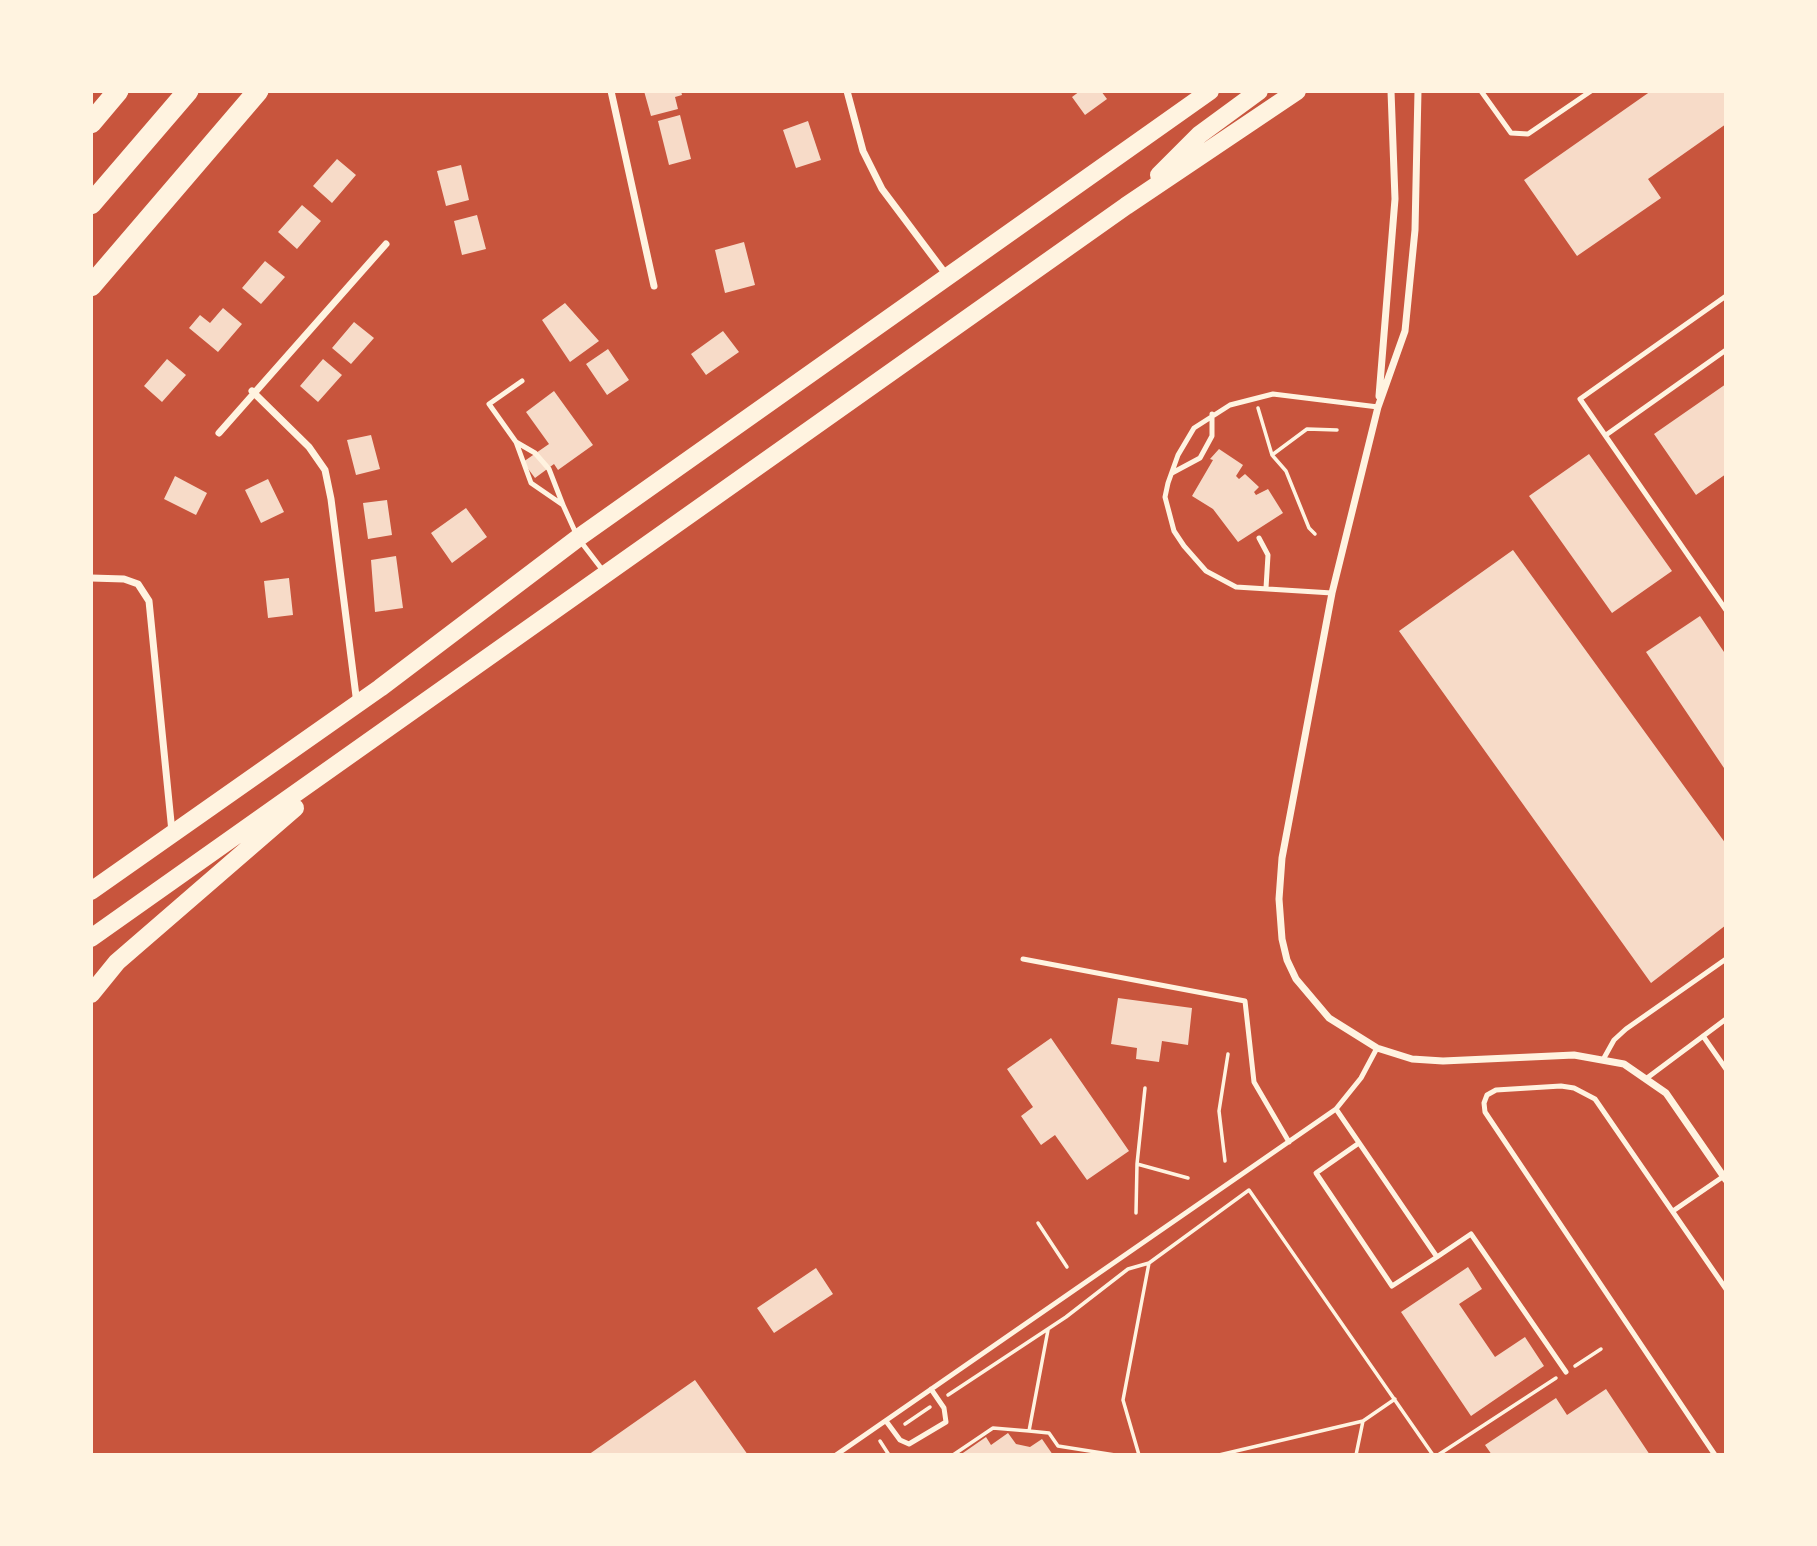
<!DOCTYPE html>
<style>
body{margin:0}
#map{position:relative;width:1817px;height:1546px;overflow:hidden;background:#c8553d;font-family:"Noto Sans",sans-serif}
canvas{display:block}
.frame{position:absolute;inset:0;border:93px solid #fff3e0;pointer-events:none}
</style>
<div id="map">
<canvas width="1817" height="1546"></canvas>
<div class="frame"></div>
</div>
<script>
const ctx = document.querySelector('canvas').getContext('2d');
ctx.lineJoin = 'round';
function paint(path, color) { ctx.fillStyle = color; ctx.fill(path, 'evenodd'); }
const shape = rows => new Path2D(rows.map(r => 'M' + r).join(''));
function stroke(path, color, width, dash) { ctx.strokeStyle = color; ctx.lineWidth = width; ctx.lineCap = dash ? 'butt' : 'round'; ctx.setLineDash(dash || []); ctx.stroke(path); }
paint(shape([
 [644,91,681,91,682,95,675,97,678,109,651,116],
 [1080,91,1101,91,1107,99,1085,115,1072,97],
 [1651,91,1726,91,1726,124,1648,179,1661,198,1577,256,1524,180],
 [680,115,691,159,669,165,658,121],
 [808,121,821,160,796,168,783,130],
 [337,159,356,175,332,203,313,186],
 [461,165,469,200,446,206,437,171],
 [302,205,321,221,297,249,278,232],
 [477,215,486,249,462,255,454,221],
 [744,242,755,285,725,293,715,250],
 [265,261,285,277,261,304,242,288],
 [565,303,599,341,570,362,542,320],
 [223,308,242,324,218,352,189,328,200,315,210,323],
 [354,322,374,338,351,364,332,348],
 [723,331,739,352,706,375,691,354],
 [608,349,629,380,607,395,586,364],
 [167,359,186,375,162,402,144,386],
 [323,359,342,375,318,402,300,386],
 [1726,384,1726,474,1696,495,1654,434],
 [554,391,593,445,558,470,554,464,535,478,523,462,549,444,526,412],
 [371,435,380,469,356,475,347,440],
 [1219,449,1243,465,1236,476,1239,479,1245,474,1259,487,1254,492,1256,495,1268,489,1283,513,1238,542,1213,509,1192,496,1213,460,1210,459],
 [1589,454,1672,571,1612,613,1529,496],
 [175,476,207,493,196,515,164,499],
 [268,479,284,512,261,523,245,490],
 [387,500,392,535,368,539,363,503],
 [466,508,487,537,452,563,431,533],
 [1513,550,1726,844,1726,925,1651,983,1399,631],
 [396,556,403,608,375,612,371,560],
 [289,578,293,615,268,618,264,581],
 [1700,616,1726,655,1726,771,1646,652],
 [1118,998,1192,1008,1188,1045,1162,1041,1159,1062,1136,1059,1137,1048,1111,1044],
 [1051,1038,1129,1151,1087,1180,1055,1135,1041,1145,1021,1116,1033,1107,1007,1069],
 [1468,1267,1482,1289,1459,1304,1495,1357,1525,1337,1544,1366,1471,1416,1401,1312],
 [816,1268,833,1294,774,1333,757,1308],
 [695,1380,748,1455,588,1455],
 [1606,1389,1650,1455,1492,1455,1485,1445,1556,1398,1567,1415],
 [1008,1433,1016,1444,1030,1447,1042,1439,1053,1455,960,1455,986,1437,991,1445]
]), '#f7dbc8');
stroke(shape([
 [1258,408,1272,455],
 [1315,534,1309,528,1286,471,1272,455,1307,429,1337,430],
 [1225,1161,1219,1111,1228,1054],
 [1137,1164,1188,1178],
 [1136,1213,1137,1164,1145,1088],
 [1038,1223,1067,1267],
 [1048,1330,1029,1431,1049,1433,1058,1446,1115,1455],
 [1575,1366,1601,1349],
 [948,1395,1066,1317,1128,1269,1149,1263,1249,1190,1433,1455],
 [905,1424,930,1407],
 [880,1441,889,1455],
 [953,1455,993,1428,1029,1431],
 [1139,1455,1123,1400,1149,1263],
 [1219,1455,1363,1421,1395,1399],
 [1356,1455,1363,1421],
 [1438,1455,1556,1378]
]), '#fff3e0', 3.5);
stroke(shape([
 [1481,91,1511,133,1528,134,1591,91],
 [1726,296,1580,399,1726,610],
 [522,381,489,404,516,442,535,453,549,469,563,505],
 [1606,435,1726,350],
 [516,442,531,483,563,505,578,538,604,572],
 [1172,473,1200,458,1212,436,1212,414],
 [1259,538,1268,555,1266,588],
 [1332,593,1236,587,1206,571,1184,546,1174,531,1165,497,1168,483,1178,455,1194,428,1230,405,1273,394,1378,407],
 [1023,959,1245,1001,1254,1082,1289,1142],
 [1703,1036,1726,1069],
 [1604,1058,1614,1040,1626,1029,1726,959],
 [1647,1078,1726,1019],
 [1336,1109,1437,1257,1392,1286,1316,1173,1359,1143],
 [1673,1211,1724,1176],
 [1437,1257,1471,1234,1566,1372],
 [886,1421,900,1440,909,1444,946,1422,944,1408,931,1389],
 [836,1455,1336,1109,1361,1078,1377,1048],
 [1715,1455,1485,1112,1484,1103,1487,1095,1496,1090,1561,1086,1574,1088,1595,1099,1726,1289]
]), '#fff3e0', 5);
stroke(shape([
 [611,91,654,286],
 [847,91,863,151,882,189,948,277],
 [1418,91,1415,230,1405,331,1378,407,1332,593,1282,858,1279,899,1282,939,1287,960,1296,979,1329,1018,1377,1048,1412,1059,1443,1061,1574,1055,1624,1064,1666,1093,1726,1180],
 [252,391,309,447,325,470,331,499,357,704],
 [1379,396,1395,199,1391,91],
 [219,433,386,244],
 [91,578,124,579,138,584,149,601,172,832]
]), '#fff3e0', 7);
stroke(shape([
 [1159,175,1199,135,1259,91],
 [91,891,380,688,578,538,1210,91],
 [91,938,1126,206,1297,91],
 [91,994,117,962,295,808]
]), '#fff3e0', 18);
stroke(shape([
 [91,123,118,91],
 [91,204,188,91],
 [91,286,258,91]
]), '#fff3e0', 21);
</script>
